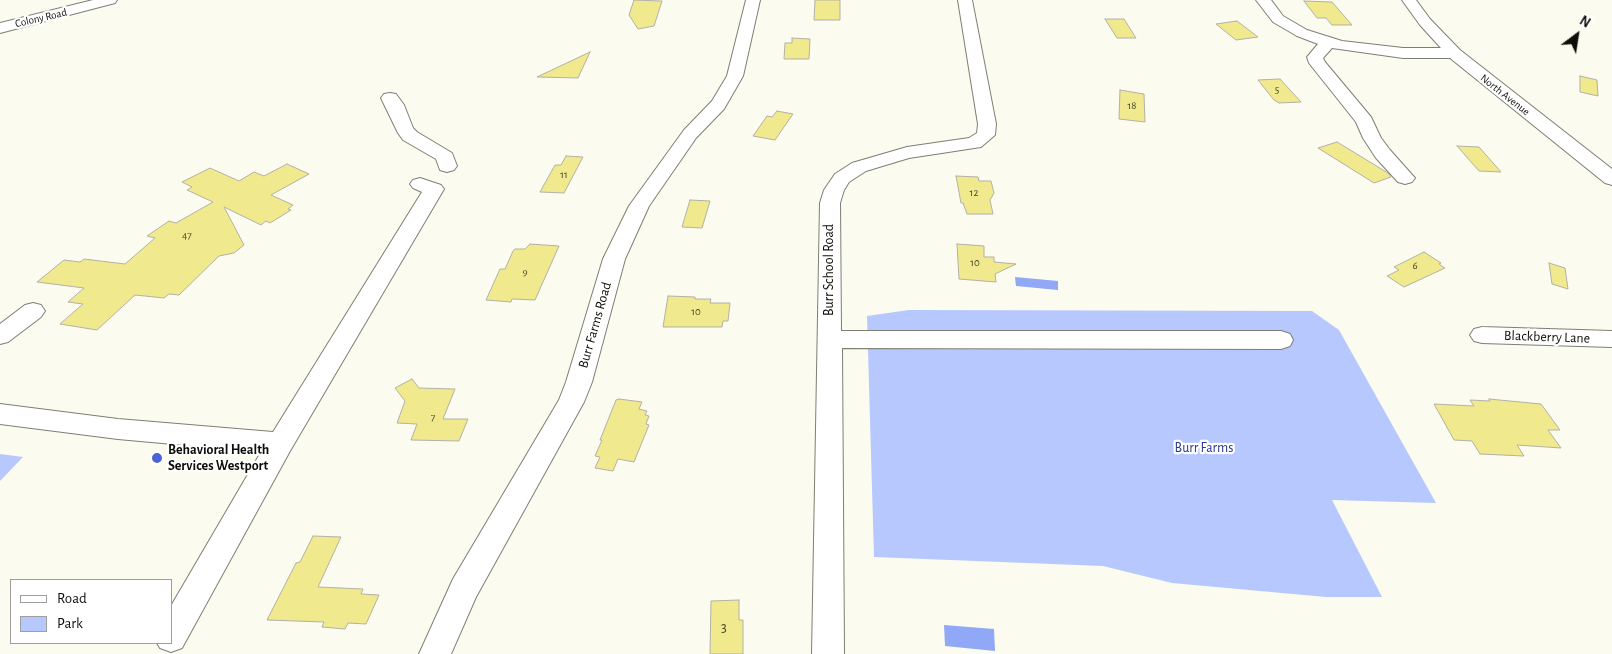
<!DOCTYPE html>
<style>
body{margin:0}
#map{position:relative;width:1612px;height:654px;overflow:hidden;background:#fbfbf0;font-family:"Alegreya Sans",sans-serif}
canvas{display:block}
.legend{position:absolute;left:10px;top:579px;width:162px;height:65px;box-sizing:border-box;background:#fff;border:1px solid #9e9e9d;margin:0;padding:6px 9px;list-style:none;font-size:15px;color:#0d0d09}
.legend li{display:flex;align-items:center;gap:10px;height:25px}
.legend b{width:25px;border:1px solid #9e9e9d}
.north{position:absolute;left:1552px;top:10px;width:50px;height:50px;-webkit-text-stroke:4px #fff;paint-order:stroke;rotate:31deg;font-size:14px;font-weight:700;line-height:20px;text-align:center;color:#0d0d09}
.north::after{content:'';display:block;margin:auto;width:18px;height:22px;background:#0d0d09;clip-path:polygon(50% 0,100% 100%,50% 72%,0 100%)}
</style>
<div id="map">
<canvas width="1612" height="654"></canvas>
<ul class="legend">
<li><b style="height:6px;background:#fff"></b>Road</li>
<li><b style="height:14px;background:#b6c8fe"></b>Park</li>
</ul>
<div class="north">N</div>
</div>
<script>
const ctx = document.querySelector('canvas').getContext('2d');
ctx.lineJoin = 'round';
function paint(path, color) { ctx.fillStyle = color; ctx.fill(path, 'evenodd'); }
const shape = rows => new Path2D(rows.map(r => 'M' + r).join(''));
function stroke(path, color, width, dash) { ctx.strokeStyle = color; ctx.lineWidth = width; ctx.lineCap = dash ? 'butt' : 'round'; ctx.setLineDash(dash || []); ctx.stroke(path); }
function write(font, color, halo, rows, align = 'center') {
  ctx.font = font + ' "Alegreya Sans",sans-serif'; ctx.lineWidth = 4.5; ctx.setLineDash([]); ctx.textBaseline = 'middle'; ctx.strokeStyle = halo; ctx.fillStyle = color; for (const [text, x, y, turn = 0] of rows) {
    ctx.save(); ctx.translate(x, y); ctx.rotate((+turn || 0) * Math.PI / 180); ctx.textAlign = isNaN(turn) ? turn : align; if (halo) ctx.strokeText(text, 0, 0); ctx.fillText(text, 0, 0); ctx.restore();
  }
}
paint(shape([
 [909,310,1312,311,1339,330,1436,503,1332,500,1382,597,1326,597,1172,583,1103,566,874,557,867,316],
 [0,454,23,457,0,481]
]), '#b6c8fe');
paint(shape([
 [1015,277,1058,281,1058,290,1016,286],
 [944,625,994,629,995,651,945,646]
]), '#90a8f5');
const building = shape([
 [634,0,662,1,654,26,638,29,629,15,634,0],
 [815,0,840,0,840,20,814,20,815,0],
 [1304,1,1332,2,1352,25,1332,25,1326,18,1317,18,1304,1],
 [1105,19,1124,19,1136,38,1117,38,1105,19],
 [1237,21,1258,37,1236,40,1216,24,1237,21],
 [792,38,810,39,809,59,784,59,785,43,792,43,792,38],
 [590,52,578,78,537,77,590,52],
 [1580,76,1597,80,1598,96,1580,92,1580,76],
 [1280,79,1301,102,1279,103,1274,100,1258,80,1280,79],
 [1120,90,1144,94,1145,122,1119,119,1120,90],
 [777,111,793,114,775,140,753,136,767,116,772,117,777,111],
 [1337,142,1388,173,1391,177,1374,183,1318,148,1337,142],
 [1457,146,1479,147,1501,172,1479,171,1457,146],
 [566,156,583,157,564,193,540,192,555,165,561,165,566,156],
 [287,164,309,174,271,195,293,205,288,209,291,210,270,223,266,221,261,225,224,207,244,245,234,253,219,256,179,295,169,294,164,298,135,295,97,330,60,324,83,304,68,302,84,288,37,282,64,260,80,262,84,259,125,264,155,238,147,236,169,221,176,223,213,202,187,190,192,187,182,182,210,168,239,181,254,172,264,176,287,164],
 [956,176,978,177,979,181,991,181,994,193,990,200,993,214,967,214,963,203,961,203,956,176],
 [690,200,710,201,702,228,682,227,690,200],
 [530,244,559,246,535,300,512,299,511,302,486,300,500,269,505,269,513,251,515,249,525,249,530,244],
 [957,244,984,246,984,257,994,257,994,262,1016,264,995,274,996,282,959,279,957,244],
 [1424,252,1441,263,1439,264,1445,268,1404,287,1387,276,1399,270,1394,267,1424,252],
 [1549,263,1565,268,1568,289,1552,284,1549,263],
 [668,296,695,297,695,299,711,299,710,303,730,303,728,321,723,321,722,327,663,327,668,296],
 [412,379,419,388,455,389,443,419,468,419,459,441,411,440,417,424,397,423,405,401,395,388,412,379],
 [619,399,642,402,639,409,647,411,645,415,649,416,646,424,649,425,634,462,618,459,613,471,595,468,600,457,595,456,602,440,600,440,616,400,619,399],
 [1489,399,1541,404,1560,430,1548,430,1561,448,1517,445,1524,456,1480,454,1472,441,1454,440,1434,404,1474,406,1470,400,1490,401,1489,399],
 [313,536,341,537,318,587,363,589,361,594,379,595,366,624,348,623,345,629,322,627,324,622,267,620,296,563,300,562,313,536],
 [739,600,739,620,743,620,743,654,710,654,711,601,739,600]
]);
paint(building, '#f0e98d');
stroke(building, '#b2b1a7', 1);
const minor = shape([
 [93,0,117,0,115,3,0,33,0,23,93,0],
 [746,0,760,0,743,76,724,109,696,138,649,206,625,259,592,382,584,402,476,597,451,654,419,654,453,579,559,400,566,382,603,259,629,206,684,130,712,101,727,76,746,0],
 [958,0,972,0,996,124,995,135,981,147,909,158,866,171,849,182,844,190,840,203,841,331,1281,331,1290,334,1293,340,1290,346,1281,349,842,348,844,654,812,654,820,203,824,190,835,174,852,163,907,147,969,138,977,133,978,124,958,0],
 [1256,0,1271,0,1283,16,1307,30,1342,41,1403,48,1441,48,1420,25,1402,0,1416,0,1430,19,1460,50,1612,169,1612,185,1605,183,1450,58,1403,58,1332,48,1323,58,1325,62,1371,117,1381,138,1390,150,1415,178,1412,182,1405,184,1398,182,1376,158,1363,138,1356,122,1309,63,1307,57,1318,44,1297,36,1273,22,1256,0],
 [390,93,396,94,404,105,413,128,417,132,452,153,457,166,454,170,447,172,440,170,436,159,403,140,398,133,381,98,384,94,390,93],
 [420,178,441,185,444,189,290,451,182,648,171,652,160,648,157,643,171,643,171,606,261,452,118,439,0,424,0,404,118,419,273,432,422,192,413,188,410,184,413,180,420,178],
 [33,303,41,305,45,311,41,317,8,342,0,344,0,324,25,305,33,303],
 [1482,327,1612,331,1612,347,1482,343,1474,341,1470,335,1474,329,1482,327]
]);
stroke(minor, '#7f7e74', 2);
paint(minor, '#fff');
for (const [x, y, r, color] of [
 [157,458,6,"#4a63d7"]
]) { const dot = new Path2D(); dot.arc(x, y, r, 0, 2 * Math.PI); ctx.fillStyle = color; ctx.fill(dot); stroke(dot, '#fff', 2); }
write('11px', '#0d0d09', '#fff', [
 ["Colony Road",41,18,-13],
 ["North Avenue",1505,95,38]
]);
write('11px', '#46442a', null, [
 ["5",1277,90],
 ["18",1132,106],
 ["11",564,175],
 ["12",974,193],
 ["47",187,236],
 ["10",975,263],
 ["6",1415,266],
 ["9",525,272],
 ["10",696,312],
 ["7",433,418]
]);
write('14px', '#0d0d09', '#fff', [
 ["Burr School Road",829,270,-90],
 ["Burr Farms Road",595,325,-74],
 ["Blackberry Lane",1547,337,2]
]);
write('14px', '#293a90', '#fff', [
 ["Burr Farms",1204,448]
]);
write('bold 14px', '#0d0d09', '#fff', [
 ["Behavioral Health",168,450],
 ["Services Westport",168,466]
], 'left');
write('14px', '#46442a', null, [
 ["3",724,628]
]);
</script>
